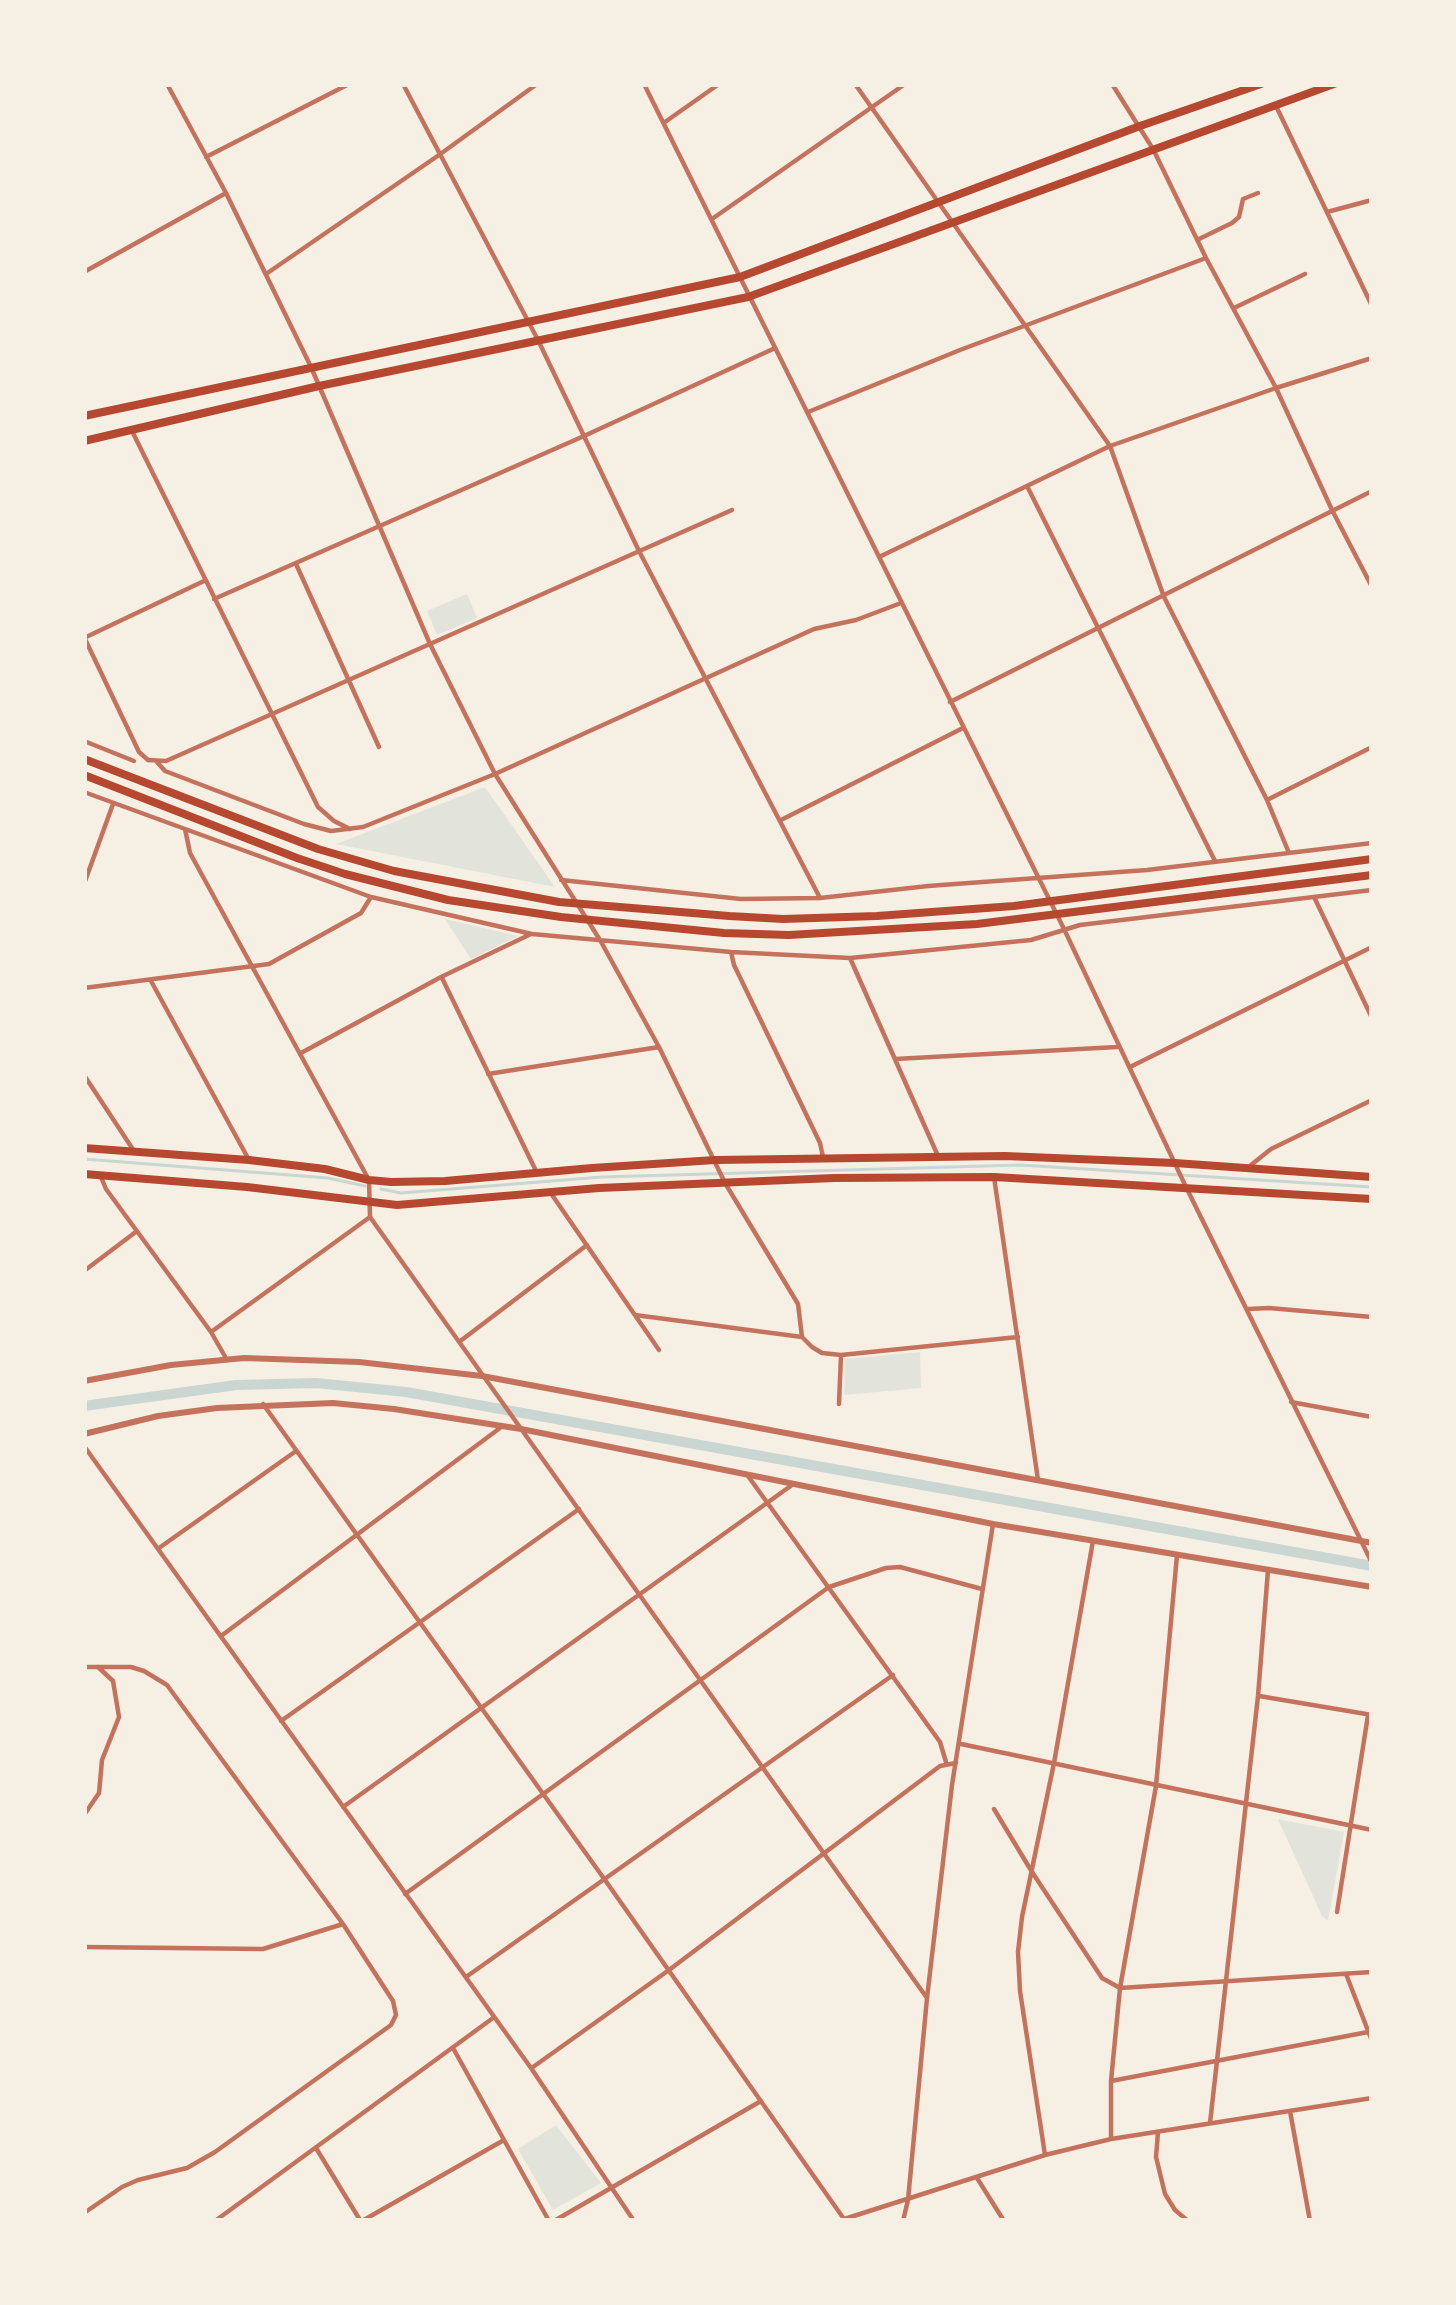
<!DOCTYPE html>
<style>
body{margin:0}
#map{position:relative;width:1456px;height:2305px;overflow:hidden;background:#f6efe4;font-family:"Exo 2",sans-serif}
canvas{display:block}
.frame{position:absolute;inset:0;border:87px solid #f6efe4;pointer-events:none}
</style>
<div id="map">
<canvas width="1456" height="2305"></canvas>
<div class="frame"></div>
</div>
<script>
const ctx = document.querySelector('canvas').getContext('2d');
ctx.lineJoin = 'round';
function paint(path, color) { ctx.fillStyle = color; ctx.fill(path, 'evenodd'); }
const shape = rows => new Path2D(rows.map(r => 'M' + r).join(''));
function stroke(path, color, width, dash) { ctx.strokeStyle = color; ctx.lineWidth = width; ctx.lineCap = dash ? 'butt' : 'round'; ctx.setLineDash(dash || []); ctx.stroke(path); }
paint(shape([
 [467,594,477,618,437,635,427,611],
 [485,787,555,887,336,844],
 [445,919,518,936,471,959],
 [920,1352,921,1388,844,1395,845,1359],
 [1278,1819,1344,1832,1328,1921,1322,1916],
 [556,2125,601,2183,553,2210,518,2149]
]), '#e2e4dc');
stroke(shape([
 [84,1159,328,1178,365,1186],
 [381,1189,401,1193,602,1177,1020,1165,1372,1187]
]), '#c9d6d2', 3);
stroke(shape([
 [84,1406,236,1385,316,1383,406,1392,1372,1566]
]), '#c9d6d2', 10);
stroke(shape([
 [167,84,226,193,311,367,430,644,495,774,600,940,659,1047,725,1183,798,1304,802,1337],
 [403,84,538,340,639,551,820,898],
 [644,84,1064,929,1186,1187,1372,1563],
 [855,84,1110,446,1164,597,1267,800,1289,853],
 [1112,84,1153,149,1206,258,1276,388,1332,510,1372,587],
 [1276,106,1372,306],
 [665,122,719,84],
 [206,157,349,84],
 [1327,212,1372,200],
 [712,219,905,84],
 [1197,240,1232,223,1239,217,1243,199,1258,193],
 [84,272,226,193],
 [266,274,439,155,537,84],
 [1234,308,1305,274],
 [808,412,960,350,1206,258],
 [133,433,318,807,334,821,350,829],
 [1027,486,1215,861],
 [879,557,1110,446,1276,388,1372,358],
 [296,564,379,747],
 [214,599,584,436,773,349],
 [84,637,139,752],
 [84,638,204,581],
 [950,702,1372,491],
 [84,741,134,761],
 [139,752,148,760,166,761,732,510],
 [157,762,165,771,304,824,331,831,363,827,495,774,814,629,856,620,901,603],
 [84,792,371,897,532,934,731,952,850,958,1031,940,1080,925,1372,890],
 [1267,800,1372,747],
 [781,820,963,728],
 [185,829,190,853,369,1180,370,1217,927,1998],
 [561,880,741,899,820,898,928,886,1147,870,1372,843],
 [84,884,113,804],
 [1315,899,1372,1018],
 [731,952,734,965,820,1143,823,1157],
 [850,958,938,1156],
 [442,978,537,1173],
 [151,981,249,1160],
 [84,988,269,964,361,913,371,897],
 [301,1053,441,977,531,934],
 [895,1059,1117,1047],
 [1130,1067,1372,947],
 [488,1074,659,1047],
 [84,1075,134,1151],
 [1251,1165,1271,1149,1372,1100],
 [101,1177,106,1189,211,1332,227,1360],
 [994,1177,1038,1480],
 [550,1192,659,1350],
 [84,1271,137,1231],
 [1248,1309,1269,1308,1372,1317],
 [635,1315,802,1337,812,1347,822,1353,841,1355,1018,1337],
 [211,1332,370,1217],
 [459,1342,587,1245],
 [1291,1402,1372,1417],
 [263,1404,605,1880,844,2219],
 [839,1404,841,1355],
 [84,1446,531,2068,634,2221],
 [748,1476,940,1742,946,1762],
 [159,1548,296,1451],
 [221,1636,500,1428],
 [84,1667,131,1667,144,1671,167,1685,343,1924,393,2001,396,2015,391,2025,215,2152,187,2168,138,2180,122,2187,84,2213],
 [1259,1696,1372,1715],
 [281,1721,579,1509],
 [961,1744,1372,1830],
 [343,1807,792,1485],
 [994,1809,1032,1872,1102,1978,1120,1988,1372,1972],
 [84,1815,99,1793,102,1760,119,1717,113,1681,98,1667],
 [405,1894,829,1587,886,1568,900,1567,982,1589],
 [1337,1912,1368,1715],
 [84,1947,263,1949,343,1924],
 [1346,1974,1372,2041],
 [466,1977,893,1675],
 [453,2048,549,2221],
 [533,2067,669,1970,940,1766,956,1763],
 [1111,2081,1368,2032],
 [1290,2111,1310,2221],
 [1210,2123,1258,1696,1268,1570],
 [1158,2132,1156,2157,1165,2194,1175,2210,1188,2221],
 [1111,2139,1111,2081,1120,1988,1156,1786,1177,1555],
 [316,2148,360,2220],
 [1045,2155,1020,1991,1018,1952,1022,1917,1054,1763,1093,1541],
 [977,2178,1004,2221],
 [215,2221,493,2018],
 [362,2221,504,2140],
 [554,2221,761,2101],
 [838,2221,1045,2155,1111,2139,1372,2098],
 [903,2221,908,2200,927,1998,952,1785,993,1524]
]), '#c5725c', 4.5);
stroke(shape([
 [84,1381,171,1365,244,1358,359,1362,482,1376,1372,1543],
 [84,1434,158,1416,217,1408,333,1403,394,1409,521,1429,993,1524,1372,1587]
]), '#c5725c', 6);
stroke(shape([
 [84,416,740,277,1140,126,1261,84],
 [84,441,319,386,748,297,1334,84],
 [84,759,318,849,394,871,559,902,729,916,783,919,877,916,1014,906,1372,859],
 [84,775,297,858,345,874,448,900,561,917,724,933,789,935,977,924,1372,875],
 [84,1148,249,1160,325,1169,369,1180,391,1182,445,1181,592,1168,715,1160,1005,1156,1175,1163,1372,1177],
 [84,1174,247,1187,397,1205,599,1188,834,1178,994,1177,1372,1199]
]), '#b5482f', 8);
</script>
